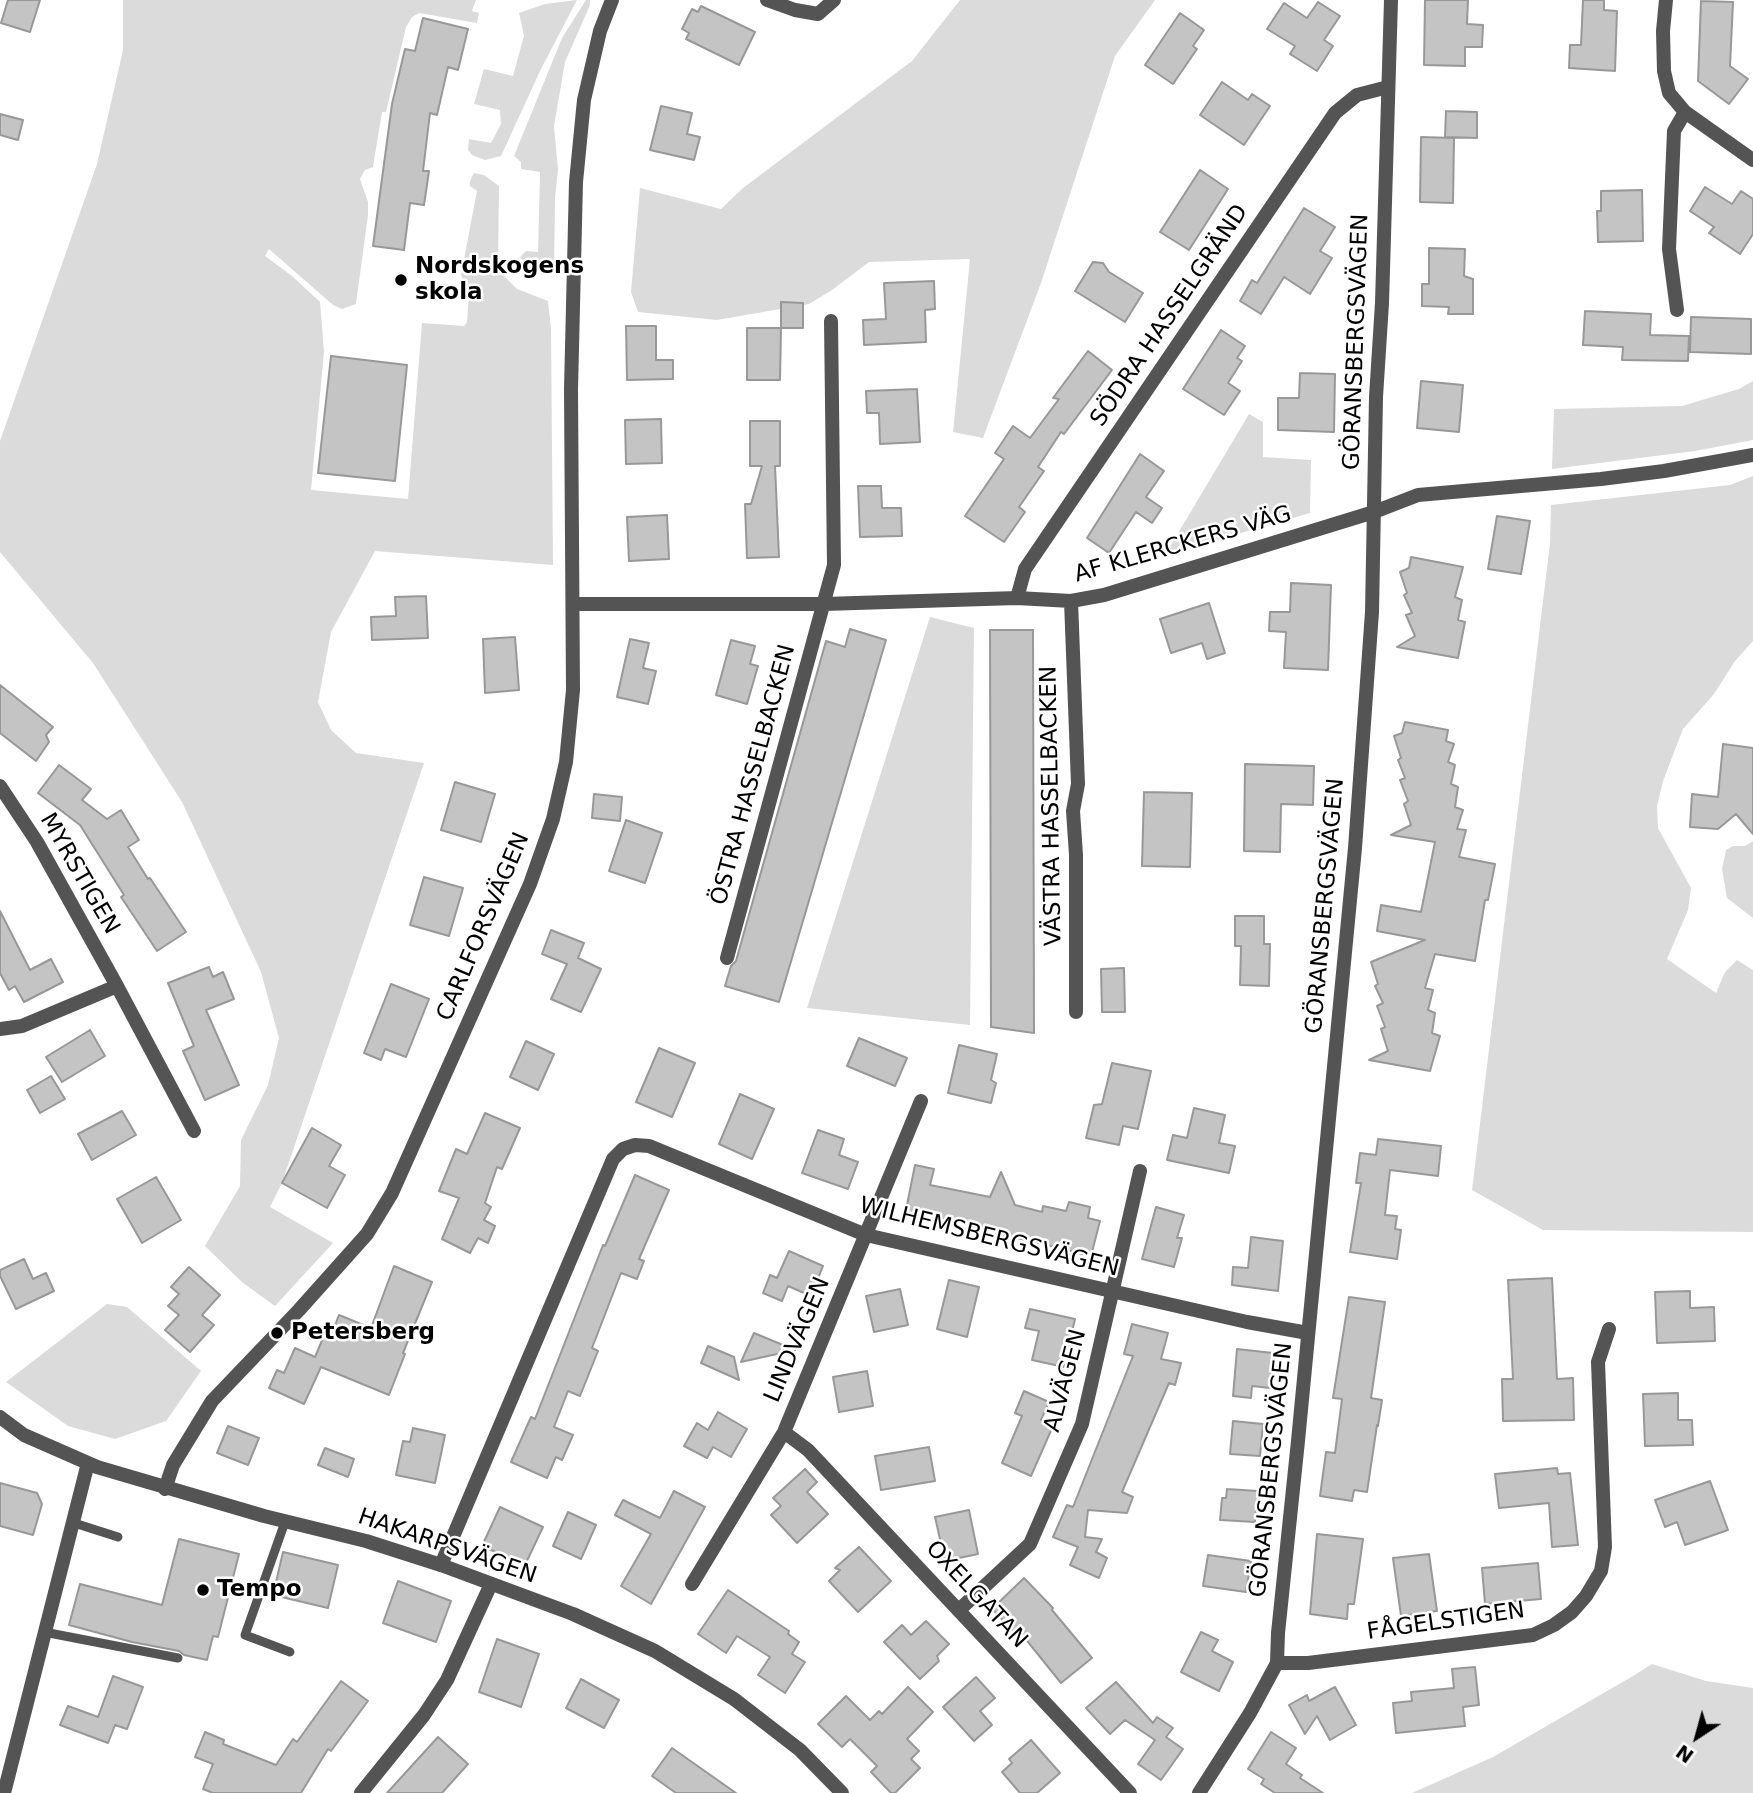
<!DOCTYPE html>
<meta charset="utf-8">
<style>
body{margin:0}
#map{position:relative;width:1753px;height:1793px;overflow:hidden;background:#fff;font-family:"DejaVu Sans",sans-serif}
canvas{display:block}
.north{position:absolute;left:1662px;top:1702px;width:70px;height:70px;-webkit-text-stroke:5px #fff;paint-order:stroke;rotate:216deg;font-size:19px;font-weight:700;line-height:28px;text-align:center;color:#000}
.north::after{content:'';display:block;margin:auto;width:24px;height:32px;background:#000;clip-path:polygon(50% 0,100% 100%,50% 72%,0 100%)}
</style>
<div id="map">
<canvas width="1753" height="1793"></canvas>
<div class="north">N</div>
</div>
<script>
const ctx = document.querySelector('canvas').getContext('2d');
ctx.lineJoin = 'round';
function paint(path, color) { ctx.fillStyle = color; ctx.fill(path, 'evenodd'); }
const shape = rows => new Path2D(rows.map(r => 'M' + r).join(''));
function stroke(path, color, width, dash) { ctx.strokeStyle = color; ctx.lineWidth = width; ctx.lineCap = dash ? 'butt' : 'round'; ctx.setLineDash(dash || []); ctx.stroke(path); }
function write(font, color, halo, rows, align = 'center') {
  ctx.font = font + ' "DejaVu Sans",sans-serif'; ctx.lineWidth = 5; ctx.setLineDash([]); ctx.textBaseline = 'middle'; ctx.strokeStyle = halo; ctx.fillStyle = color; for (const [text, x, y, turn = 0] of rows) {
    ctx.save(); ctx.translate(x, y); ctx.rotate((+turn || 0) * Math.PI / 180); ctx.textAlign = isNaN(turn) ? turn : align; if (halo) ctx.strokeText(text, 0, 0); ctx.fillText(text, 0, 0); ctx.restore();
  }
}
paint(shape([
 [123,0,476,0,472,11,479,13,477,23,419,13,412,17,406,27,386,112,382,112,373,167,365,170,360,179,368,202,368,215,356,304,342,309,333,305,269,249,265,256,292,276,320,302,324,352,311,490,408,499,422,323,464,326,467,322,469,292,461,275,477,191,470,186,470,181,474,173,484,175,499,186,498,267,503,275,517,289,548,301,551,329,553,565,375,551,331,632,318,702,331,730,356,753,424,763,282,1183,270,1207,333,1243,275,1306,243,1283,205,1246,240,1186,241,1140,268,1085,279,1038,261,972,182,802,93,663,0,552,0,441,97,164,123,50],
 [577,0,541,69,501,156,485,160,472,155,468,150,469,139,491,143,501,124,500,110,474,104,484,69,513,76,524,36,519,13,545,4],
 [586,0,590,0,590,5,565,62,554,126,558,170,555,198,554,274,543,275,529,269,520,257,526,251,538,252,540,172,521,169,521,162,514,156,562,38],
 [960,0,1155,0,1115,56,1041,283,983,438,953,432,970,259,869,262,832,290,809,304,717,320,638,312,631,292,640,188,721,209,743,188,912,61],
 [1753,381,1753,440,1695,451,1552,469,1554,409,1682,406,1739,389],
 [1249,414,1263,422,1263,457,1311,460,1310,513,1165,555],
 [1753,476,1753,641,1735,661,1714,694,1683,729,1663,781,1657,806,1658,828,1691,888,1688,910,1667,959,1716,993,1725,972,1737,960,1753,970,1753,1232,1543,1230,1472,1190,1550,543,1551,505,1730,485],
 [930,617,974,628,970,1025,807,1008],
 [1753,841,1753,918,1727,898,1722,869,1726,850,1733,846,1745,846],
 [107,1304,127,1307,201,1371,166,1421,115,1439,68,1426,6,1382],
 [1652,1664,1706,1681,1753,1688,1753,1793,1412,1793,1493,1757,1633,1676]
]), '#dbdbdb');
const building = shape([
 [8,0,40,0,30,32,1,23,8,0],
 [1425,0,1468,0,1467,24,1483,25,1482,47,1465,47,1465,66,1424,65,1425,0],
 [1583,0,1604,0,1604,10,1617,11,1615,71,1569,68,1570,45,1581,45,1583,0],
 [1701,1,1733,2,1730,66,1748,79,1729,104,1698,81,1701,1],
 [1318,2,1340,16,1324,40,1333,46,1317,71,1290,54,1295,46,1267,29,1284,3,1307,18,1318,2],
 [701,6,755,32,739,65,686,39,689,33,682,29,692,9,698,12,701,6],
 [1180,13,1204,30,1193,46,1197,49,1173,84,1145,65,1180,13],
 [423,18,468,29,458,70,448,67,437,115,430,113,423,171,429,171,424,205,410,203,404,250,373,246,392,104,405,49,415,51,423,18],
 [1222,82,1248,100,1252,94,1270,106,1244,145,1200,115,1222,82],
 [661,106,692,113,687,134,700,137,694,160,650,150,661,106],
 [1446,111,1477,112,1477,138,1445,137,1446,111],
 [0,114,23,120,18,140,0,135,0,114],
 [1421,137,1454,138,1453,203,1420,202,1421,137],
 [1200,170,1228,189,1189,250,1160,232,1200,170],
 [1705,187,1732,204,1741,191,1753,199,1753,234,1740,254,1709,233,1714,227,1690,211,1705,187],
 [1642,190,1643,241,1598,242,1597,211,1601,211,1601,191,1642,190],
 [1304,208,1335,227,1320,251,1332,258,1310,294,1284,277,1261,314,1240,301,1252,280,1257,283,1304,208],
 [1429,248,1465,249,1464,276,1473,279,1473,314,1448,314,1449,307,1422,306,1422,284,1429,284,1429,248],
 [1093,262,1103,263,1109,272,1143,293,1125,322,1075,291,1093,262],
 [934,281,935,309,925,310,926,342,864,345,863,320,886,319,884,283,934,281],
 [781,302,803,303,803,328,781,328,781,302],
 [1585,311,1651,314,1650,335,1689,336,1688,361,1622,360,1623,347,1583,345,1585,311],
 [1691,317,1751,319,1751,354,1690,352,1691,317],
 [626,326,656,326,656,360,673,360,673,379,627,380,626,326],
 [747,328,781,328,780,380,747,380,747,328],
 [1221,330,1245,346,1237,358,1242,361,1228,383,1240,391,1224,415,1183,389,1221,330],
 [1088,351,1112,370,1064,434,1061,432,1038,467,1044,471,1019,507,1025,512,1004,542,965,516,1004,459,995,453,1013,426,1030,438,1059,399,1053,398,1088,351],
 [331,356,407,365,395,481,318,473,331,356],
 [1300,373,1335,374,1334,432,1278,430,1278,398,1299,398,1300,373],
 [1421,381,1463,385,1459,432,1417,428,1421,381],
 [917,389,920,442,880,444,879,413,867,413,866,391,917,389],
 [661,419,662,463,626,464,625,420,661,419],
 [750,421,780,421,780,466,775,466,779,557,747,558,745,504,751,504,762,466,750,466,750,421],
 [1140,454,1164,471,1146,497,1162,508,1152,523,1136,512,1109,553,1087,538,1140,454],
 [858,486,881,486,882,508,901,508,902,536,860,537,858,486],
 [667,515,669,559,629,561,627,517,667,515],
 [1497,516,1530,521,1521,574,1488,569,1497,516],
 [1411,557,1463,567,1455,597,1462,600,1458,620,1465,622,1458,658,1397,647,1415,636,1406,615,1412,613,1404,595,1407,593,1400,572,1409,568,1411,557],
 [1291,583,1331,585,1328,670,1284,668,1286,632,1269,631,1270,612,1290,612,1291,583],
 [426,596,428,638,372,640,371,617,396,616,395,597,426,596],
 [1209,603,1225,653,1207,659,1202,643,1171,653,1160,619,1209,603],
 [850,629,886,640,779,1002,725,986,731,966,736,961,826,641,845,647,850,629],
 [990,630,1033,630,1034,1033,991,1027,990,630],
 [515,637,519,690,485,693,483,639,515,637],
 [630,639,649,643,643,668,656,671,648,704,617,697,630,639],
 [731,640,755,646,750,664,758,666,747,704,716,695,731,640],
 [0,685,53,727,46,735,49,742,36,761,0,733,0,685],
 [1405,722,1448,730,1446,741,1454,744,1448,762,1455,765,1451,784,1458,787,1455,807,1463,810,1457,829,1466,830,1459,857,1495,864,1488,900,1485,900,1475,961,1435,954,1425,988,1433,990,1428,1010,1435,1013,1432,1033,1440,1036,1430,1071,1369,1060,1388,1051,1381,1029,1385,1027,1377,1006,1383,1003,1375,986,1378,984,1371,962,1425,940,1377,931,1381,905,1421,912,1435,842,1391,835,1411,825,1404,804,1408,801,1400,780,1405,778,1398,760,1401,758,1394,736,1402,733,1405,722],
 [1723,744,1753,748,1753,834,1736,814,1718,829,1690,827,1692,794,1718,797,1723,744],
 [1245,764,1314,766,1313,805,1281,804,1280,852,1244,851,1245,764],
 [59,765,91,789,82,800,107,819,121,810,139,840,128,847,148,879,150,878,186,932,157,951,121,897,124,895,80,825,38,793,59,765],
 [455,782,495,794,481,842,441,830,455,782],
 [1144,792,1192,793,1190,867,1142,866,1144,792],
 [594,794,622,797,620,821,592,818,594,794],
 [626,820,662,833,645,883,609,871,626,820],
 [424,877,463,888,449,936,410,925,424,877],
 [0,911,30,970,51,959,63,982,24,1002,15,986,9,990,0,973,0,911],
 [1235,916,1264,916,1264,944,1270,944,1269,986,1240,985,1241,946,1235,946,1235,916],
 [551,930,584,943,578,958,601,969,581,1012,551,999,567,964,542,954,551,930],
 [209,967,213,977,223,972,234,999,206,1010,239,1085,205,1100,183,1051,194,1046,168,983,209,967],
 [1124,968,1125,1012,1102,1012,1101,969,1124,968],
 [391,984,429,999,406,1057,385,1049,381,1060,364,1053,391,984],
 [90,1030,105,1056,62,1082,46,1057,90,1030],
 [859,1038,907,1058,895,1086,847,1066,859,1038],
 [526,1041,554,1054,538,1090,510,1077,526,1041],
 [959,1045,997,1054,991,1080,996,1083,991,1103,948,1093,959,1045],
 [659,1048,695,1063,672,1117,636,1102,659,1048],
 [1112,1063,1151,1071,1138,1129,1123,1126,1119,1145,1086,1138,1094,1105,1102,1104,1112,1063],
 [51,1076,65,1099,40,1113,27,1090,51,1076],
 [740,1094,774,1109,752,1159,719,1144,740,1094],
 [1194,1108,1225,1115,1219,1143,1235,1146,1229,1173,1167,1160,1173,1135,1187,1138,1194,1108],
 [122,1111,136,1135,92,1160,78,1134,122,1111],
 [485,1113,520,1128,502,1169,497,1167,485,1203,491,1207,484,1220,495,1226,488,1243,478,1238,470,1253,442,1239,459,1198,439,1191,456,1149,467,1154,485,1113],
 [312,1128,341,1145,329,1166,345,1175,327,1208,282,1183,312,1128],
 [818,1130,844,1139,839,1155,858,1162,848,1189,802,1173,818,1130],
 [1378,1139,1441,1146,1438,1176,1390,1170,1385,1215,1397,1216,1395,1229,1401,1230,1397,1259,1350,1252,1361,1183,1356,1183,1360,1153,1376,1155,1378,1139],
 [915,1165,934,1169,930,1185,990,1197,1001,1172,1015,1205,1042,1212,1043,1206,1066,1211,1069,1202,1090,1207,1088,1218,1100,1221,1091,1256,1017,1238,1016,1240,983,1231,983,1227,944,1219,943,1223,905,1215,915,1165],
 [635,1175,669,1190,639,1259,644,1261,637,1279,621,1273,592,1348,598,1351,580,1396,568,1391,554,1427,573,1435,562,1460,556,1457,547,1478,511,1462,531,1417,535,1419,603,1245,605,1246,635,1175],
 [156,1177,181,1220,142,1243,117,1199,156,1177],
 [1156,1207,1184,1215,1177,1238,1182,1238,1174,1267,1142,1259,1156,1207],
 [1251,1237,1283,1241,1278,1291,1232,1285,1233,1267,1248,1268,1251,1237],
 [789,1251,823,1266,811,1296,788,1286,782,1301,763,1293,770,1275,777,1278,789,1251],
 [24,1259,33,1279,46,1273,54,1291,16,1309,0,1276,0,1270,24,1259],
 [394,1266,432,1282,403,1353,405,1354,389,1395,321,1367,304,1404,269,1388,277,1370,284,1373,295,1348,315,1357,329,1324,335,1325,339,1315,371,1328,394,1266],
 [189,1267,220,1295,202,1315,214,1325,190,1352,165,1330,179,1315,168,1306,179,1294,171,1287,189,1267],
 [1552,1278,1557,1379,1573,1378,1574,1420,1503,1421,1502,1379,1513,1379,1508,1280,1552,1278],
 [949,1280,979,1287,967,1337,937,1329,949,1280],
 [900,1289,908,1325,874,1332,866,1296,900,1289],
 [1690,1291,1690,1308,1714,1307,1715,1341,1657,1343,1655,1292,1690,1291],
 [1349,1297,1385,1302,1371,1398,1382,1400,1378,1426,1377,1425,1367,1492,1354,1490,1352,1501,1320,1496,1326,1452,1335,1453,1342,1399,1333,1398,1349,1297],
 [1030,1309,1075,1319,1064,1367,1032,1360,1039,1331,1025,1328,1030,1309],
 [1132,1324,1168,1333,1161,1359,1181,1363,1175,1385,1169,1383,1122,1492,1133,1497,1127,1513,1088,1510,1085,1537,1102,1539,1096,1552,1107,1558,1099,1578,1070,1565,1078,1547,1053,1537,1067,1505,1073,1507,1133,1356,1124,1354,1132,1324],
 [754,1333,795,1350,741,1362,754,1333],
 [708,1346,734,1357,739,1380,701,1363,708,1346],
 [1237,1349,1273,1353,1270,1388,1252,1386,1251,1398,1233,1396,1237,1349],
 [867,1371,873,1406,839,1412,833,1377,867,1371],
 [1024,1391,1049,1402,1041,1420,1053,1426,1031,1476,1002,1463,1022,1416,1015,1413,1024,1391],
 [1678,1393,1678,1420,1692,1420,1693,1445,1645,1446,1643,1394,1678,1393],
 [718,1412,747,1429,731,1457,713,1447,707,1458,684,1446,697,1423,708,1430,718,1412],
 [1233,1421,1263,1424,1260,1456,1230,1454,1233,1421],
 [228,1426,259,1438,248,1465,217,1453,228,1426],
 [413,1428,445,1435,435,1483,396,1475,403,1441,410,1442,413,1428],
 [929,1447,935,1481,881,1490,875,1456,929,1447],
 [325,1448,354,1459,348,1477,318,1465,325,1448],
 [1557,1468,1558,1474,1570,1473,1578,1545,1552,1547,1549,1503,1499,1508,1495,1474,1557,1468],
 [805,1469,817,1482,807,1492,828,1514,797,1543,771,1515,781,1506,773,1498,805,1469],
 [1710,1481,1728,1530,1685,1545,1677,1522,1665,1527,1655,1500,1710,1481],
 [0,1483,37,1493,42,1504,33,1535,0,1526,0,1483],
 [1227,1489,1258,1491,1255,1522,1220,1520,1222,1498,1226,1498,1227,1489],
 [674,1491,705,1507,651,1604,621,1586,651,1534,615,1515,623,1500,660,1518,674,1491],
 [500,1507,543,1527,525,1565,482,1546,500,1507],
 [969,1510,978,1554,945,1561,935,1517,969,1510],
 [568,1512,596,1525,581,1559,553,1546,568,1512],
 [1317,1534,1363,1539,1354,1604,1348,1604,1347,1619,1310,1614,1317,1534],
 [179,1539,239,1554,218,1637,213,1636,207,1660,184,1655,179,1651,132,1642,69,1625,80,1584,162,1605,179,1539],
 [859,1547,891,1581,858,1612,829,1581,840,1570,835,1568,859,1547],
 [283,1552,338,1565,328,1608,273,1595,283,1552],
 [1429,1554,1437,1611,1401,1616,1393,1558,1429,1554],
 [1208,1555,1251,1561,1246,1592,1203,1586,1208,1555],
 [1538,1563,1541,1599,1485,1604,1482,1568,1538,1563],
 [1024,1578,1053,1608,1052,1610,1092,1658,1061,1683,1024,1637,1021,1639,992,1609,1024,1578],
 [398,1581,451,1601,436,1642,383,1623,398,1581],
 [728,1590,789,1631,788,1634,799,1642,792,1654,805,1662,785,1693,758,1675,770,1657,737,1636,726,1653,698,1634,728,1590],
 [926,1621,949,1644,937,1656,939,1661,920,1679,884,1642,902,1625,911,1635,926,1621],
 [1201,1632,1218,1640,1212,1651,1233,1662,1219,1691,1181,1672,1201,1632],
 [497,1639,539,1654,521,1707,479,1692,497,1639],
 [1475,1667,1479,1705,1463,1707,1465,1726,1396,1733,1393,1703,1412,1701,1411,1692,1454,1688,1452,1669,1475,1667],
 [113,1676,143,1687,127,1729,115,1725,108,1743,60,1725,68,1706,98,1717,113,1676],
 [976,1677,995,1698,980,1711,992,1725,974,1741,943,1707,976,1677],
 [581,1679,619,1700,604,1728,566,1708,581,1679],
 [341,1681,368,1701,331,1751,328,1749,301,1793,213,1793,203,1789,213,1764,195,1757,205,1732,224,1740,223,1744,276,1765,293,1739,297,1742,341,1681],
 [1116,1682,1153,1723,1157,1717,1173,1728,1166,1737,1183,1749,1161,1780,1138,1764,1155,1740,1125,1720,1110,1734,1086,1708,1116,1682],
 [908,1687,933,1712,907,1739,919,1751,911,1759,920,1768,895,1793,891,1793,871,1772,877,1766,850,1739,842,1747,818,1724,846,1696,870,1720,879,1711,882,1714,908,1687],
 [1335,1687,1356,1725,1330,1740,1317,1716,1305,1734,1289,1705,1307,1695,1309,1701,1335,1687],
 [1271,1732,1296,1748,1286,1764,1302,1775,1300,1778,1323,1793,1275,1793,1261,1784,1264,1779,1248,1769,1271,1732],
 [438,1737,468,1764,442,1793,387,1793,438,1737],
 [1031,1740,1060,1773,1037,1793,1020,1793,1002,1772,1012,1763,1009,1759,1031,1740],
 [672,1748,736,1793,676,1793,652,1776,672,1748]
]);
paint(building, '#c4c4c4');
stroke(building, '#989898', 2);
stroke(shape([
 [71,1522,118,1537],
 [285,1522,245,1635,290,1652],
 [44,1632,178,1658]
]), '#545454', 9);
stroke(shape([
 [767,0,795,10,818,14,834,0],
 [1666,0,1663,31,1664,71,1669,93,1685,112,1753,160],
 [1677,310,1669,249,1674,131,1685,112],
 [1017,598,1025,569,1335,113,1357,95,1388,87],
 [1071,601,1078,784,1073,811,1076,855,1076,1012],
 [574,604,824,604,1017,598,1071,601,1104,595,1374,512,1418,495,1601,479,1664,471,1753,455],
 [0,786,37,842,117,986,22,1026,0,1029],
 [727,958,834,565,831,321],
 [117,986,194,1131],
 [784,1432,808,1450,1130,1793],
 [441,1565,613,1159,623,1149,635,1145,649,1146,866,1235,1247,1322,1308,1333],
 [692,1584,784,1432,921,1101],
 [959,1610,1030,1544,1082,1424,1140,1171],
 [1277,1663,1308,1663,1533,1635,1554,1625,1572,1612,1586,1596,1601,1571,1605,1547,1598,1362,1609,1329],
 [361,1793,424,1715,447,1680,491,1584]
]), '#545454', 14);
stroke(shape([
 [0,1417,24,1435,97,1467,264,1516,366,1541,441,1565,573,1614,655,1651,734,1699,800,1750,842,1793],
 [165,1489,173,1465,212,1401,299,1310,367,1234,392,1193,530,884,553,819,566,762,573,690,571,389,576,182,584,100,600,31,612,0],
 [4,1793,88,1463],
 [1199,1793,1250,1713,1277,1663,1278,1633,1298,1441,1355,848,1372,612,1376,397,1382,303,1391,0]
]), '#545454', 14);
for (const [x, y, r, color] of [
 [401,280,7,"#000"],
 [277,1333,7,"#000"],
 [203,1590,7,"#000"]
]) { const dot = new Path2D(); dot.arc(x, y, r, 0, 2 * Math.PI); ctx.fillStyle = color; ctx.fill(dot); stroke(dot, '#fff', 2.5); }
write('bold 23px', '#000', '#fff', [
 ["Nordskogens",415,267],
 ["skola",415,293],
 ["Petersberg",291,1333],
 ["Tempo",217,1590]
], 'left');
write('23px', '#000', '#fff', [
 ["SÖDRA HASSELGRÄND",1170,316,-56],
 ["GÖRANSBERGSVÄGEN",1357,342,-88],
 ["AF KLERCKERS VÄG",1183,545,-16],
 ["ÖSTRA HASSELBACKEN",754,775,-75],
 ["VÄSTRA HASSELBACKEN",1052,806,-91],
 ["MYRSTIGEN",79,874,60],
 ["GÖRANSBERGSVÄGEN",1326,906,-85],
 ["CARLFORSVÄGEN",484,927,-67],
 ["WILHEMSBERGSVÄGEN",989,1238,14],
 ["LINDVÄGEN",798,1340,-67],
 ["ALVÄGEN",1066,1381,-75],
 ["GÖRANSBERGSVÄGEN",1272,1470,-84],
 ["HAKARPSVÄGEN",447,1547,19],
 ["OXELGATAN",976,1595,47],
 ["FÅGELSTIGEN",1446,1622,-8]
]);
</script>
